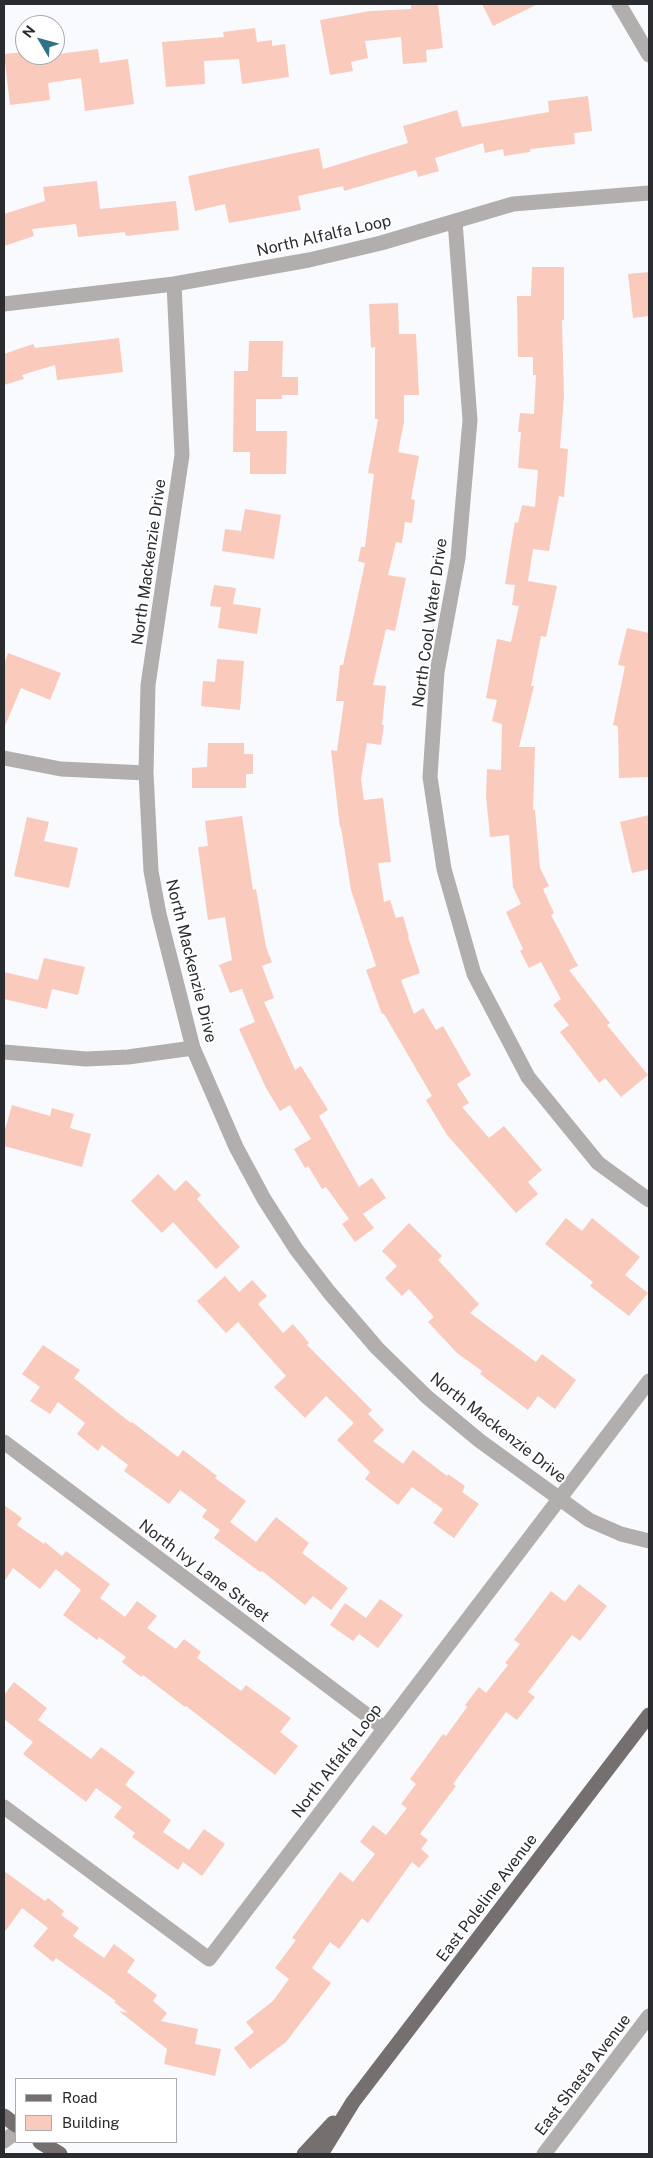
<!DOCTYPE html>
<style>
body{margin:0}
#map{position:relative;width:653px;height:2158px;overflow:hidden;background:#f9fafe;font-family:"Public Sans",sans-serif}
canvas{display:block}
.frame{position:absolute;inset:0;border:5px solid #2b2c2f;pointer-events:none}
.legend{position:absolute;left:15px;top:2078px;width:162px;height:65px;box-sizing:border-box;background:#fff;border:1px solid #aaabac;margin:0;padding:6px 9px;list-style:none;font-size:15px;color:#2b2c2f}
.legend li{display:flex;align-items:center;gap:10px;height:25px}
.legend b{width:25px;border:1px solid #aaabac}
.north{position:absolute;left:15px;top:15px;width:50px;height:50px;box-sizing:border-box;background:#fff;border:1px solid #aaabac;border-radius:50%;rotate:307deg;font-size:14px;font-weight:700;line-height:20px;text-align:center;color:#2b2c2f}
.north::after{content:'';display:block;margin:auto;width:18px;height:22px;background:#307285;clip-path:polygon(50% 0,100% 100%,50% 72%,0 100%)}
</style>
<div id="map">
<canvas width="653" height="2158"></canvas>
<div class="frame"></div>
<ul class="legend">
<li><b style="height:6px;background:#756f70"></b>Road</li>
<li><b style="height:14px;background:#facabc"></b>Building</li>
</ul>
<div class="north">N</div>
</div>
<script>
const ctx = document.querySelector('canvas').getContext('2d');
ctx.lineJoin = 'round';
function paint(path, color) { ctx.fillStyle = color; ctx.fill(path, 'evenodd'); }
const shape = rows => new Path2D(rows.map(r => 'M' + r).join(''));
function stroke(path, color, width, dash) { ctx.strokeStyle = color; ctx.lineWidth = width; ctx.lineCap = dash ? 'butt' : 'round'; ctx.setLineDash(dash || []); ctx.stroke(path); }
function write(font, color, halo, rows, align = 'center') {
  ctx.font = font + ' "Public Sans",sans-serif'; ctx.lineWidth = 4; ctx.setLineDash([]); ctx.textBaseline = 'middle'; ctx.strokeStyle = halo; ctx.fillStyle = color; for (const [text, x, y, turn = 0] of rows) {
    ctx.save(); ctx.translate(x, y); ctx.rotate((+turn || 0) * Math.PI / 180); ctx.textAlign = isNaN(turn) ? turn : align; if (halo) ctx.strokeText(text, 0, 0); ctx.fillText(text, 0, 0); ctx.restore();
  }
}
paint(shape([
 [411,4,438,4,443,48,426,50,427,62,403,64,401,37,365,41,368,58,351,62,353,71,330,75,320,20,370,11,411,9],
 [482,4,538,4,493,26],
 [255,28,257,42,272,40,272,46,285,44,289,77,242,84,239,59,204,61,205,84,166,87,162,42,224,37,223,32],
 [98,49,100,63,128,59,134,104,85,111,81,78,48,83,50,100,10,105,4,54,25,52,26,58],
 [588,96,592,131,574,133,575,144,530,149,530,152,504,156,503,149,485,153,483,143,435,158,439,171,418,177,416,170,344,191,343,186,298,196,301,210,229,223,225,204,195,211,188,176,319,148,323,169,408,143,403,126,457,110,462,127,549,112,548,101],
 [97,181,100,209,176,201,179,230,126,236,125,232,78,237,76,224,32,229,34,236,4,246,4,214,45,201,43,187],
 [532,267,564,267,564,320,562,320,564,396,560,448,568,449,564,497,559,496,549,551,533,549,528,581,557,586,546,637,541,636,531,686,534,686,519,747,535,747,533,810,535,810,540,868,549,886,543,889,554,913,551,915,578,966,569,970,610,1023,607,1025,648,1075,621,1097,605,1078,599,1083,560,1032,569,1025,553,1005,561,999,541,962,529,968,520,951,523,949,506,912,521,904,513,887,509,835,490,837,486,796,487,769,501,770,502,724,492,721,497,700,486,698,497,639,511,642,519,606,512,605,515,585,505,584,511,545,515,522,518,523,522,505,535,507,538,470,518,468,521,432,518,432,520,413,534,414,536,375,533,375,533,357,518,357,517,296,531,296],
 [649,272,649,316,633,318,628,274],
 [398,303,399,334,416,334,419,395,404,395,404,422,398,452,419,456,411,499,415,500,412,523,405,522,402,543,396,542,388,575,406,578,395,631,386,629,373,685,386,686,382,725,384,725,381,745,367,743,361,779,364,800,383,798,391,862,378,863,384,902,390,900,396,918,403,916,409,937,408,937,420,973,401,980,414,1014,423,1008,436,1030,443,1026,471,1075,457,1084,469,1103,462,1107,489,1138,504,1126,542,1170,528,1182,538,1194,516,1213,447,1135,426,1100,432,1096,384,1014,382,1014,366,970,376,966,351,890,341,827,340,828,331,750,337,751,344,701,336,701,340,665,343,665,365,563,358,561,361,547,365,547,374,474,368,473,378,419,375,419,375,347,371,348,369,304],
 [119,338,123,372,57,380,55,365,22,375,24,379,4,385,4,354,33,344,35,348],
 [249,341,283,341,282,377,298,377,298,395,282,395,282,399,256,399,256,431,287,431,286,474,250,474,250,452,233,452,234,371,248,371],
 [245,509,281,515,274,559,222,551,225,529,241,531],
 [214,585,236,588,233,604,261,608,257,634,218,628,221,607,210,606],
 [627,628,649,633,649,777,619,778,618,726,613,725,625,666,618,665],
 [8,653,61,673,50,700,21,688,4,728,4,664],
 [217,659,244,661,240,710,201,706,203,681,215,682],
 [208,743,244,743,244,754,253,754,253,774,246,774,246,788,192,788,192,768,207,767],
 [649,815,649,869,632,873,620,822],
 [242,816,253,890,256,889,266,947,272,962,262,966,274,998,264,1002,295,1070,301,1066,328,1110,319,1116,359,1187,372,1178,386,1198,363,1214,374,1228,355,1242,342,1224,349,1219,326,1187,322,1189,308,1166,305,1168,294,1149,311,1139,290,1105,280,1111,266,1088,239,1029,255,1022,242,989,230,993,219,965,232,960,225,917,208,920,198,847,208,846,205,821],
 [27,817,49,822,44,841,78,848,69,888,14,876],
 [44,958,85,967,78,995,52,989,47,1009,4,999,4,972,38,980],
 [12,1105,50,1116,52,1108,74,1114,70,1128,91,1134,82,1167,4,1146,4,1133],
 [158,1174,175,1191,186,1180,201,1195,197,1199,240,1247,216,1269,173,1222,162,1233,131,1201],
 [566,1218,582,1231,592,1218,640,1257,625,1275,648,1293,629,1316,590,1286,593,1282,545,1244],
 [409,1223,442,1256,438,1260,479,1304,470,1313,536,1362,542,1354,576,1380,555,1409,538,1396,528,1410,480,1374,482,1371,457,1353,428,1322,434,1317,409,1289,402,1296,385,1278,397,1266,382,1251],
 [225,1276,239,1292,252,1280,267,1296,258,1304,283,1333,293,1324,309,1343,307,1345,372,1410,368,1414,384,1430,373,1441,403,1464,413,1450,447,1476,448,1474,465,1486,462,1492,479,1504,454,1538,433,1523,443,1509,412,1487,398,1505,365,1479,370,1472,337,1440,354,1423,326,1396,305,1418,274,1387,286,1376,238,1322,226,1333,197,1301],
 [43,1345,80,1370,74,1378,131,1423,132,1422,178,1457,183,1450,217,1476,215,1478,246,1501,230,1522,256,1542,276,1517,309,1543,302,1553,348,1588,331,1610,313,1596,305,1605,262,1571,260,1572,214,1538,220,1530,202,1517,207,1510,180,1490,169,1504,142,1484,124,1471,128,1465,102,1445,98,1451,77,1434,85,1423,58,1402,50,1414,30,1401,40,1387,22,1374],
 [4,1505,22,1518,17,1525,44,1544,45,1542,62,1556,66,1551,110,1584,100,1598,125,1617,137,1601,157,1616,147,1628,176,1649,184,1639,201,1652,197,1658,241,1691,246,1685,291,1718,280,1732,298,1746,275,1775,186,1706,185,1707,143,1675,141,1677,122,1662,126,1657,99,1637,97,1640,63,1615,81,1590,56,1569,40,1589,13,1568,4,1582],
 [579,1584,607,1606,580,1641,572,1635,528,1692,535,1697,517,1720,506,1712,453,1784,456,1786,420,1834,428,1840,421,1849,429,1856,419,1868,412,1862,368,1923,362,1918,339,1949,330,1942,312,1968,331,1983,286,2042,250,2069,234,2048,254,2032,246,2022,273,2001,289,1979,275,1968,296,1940,292,1938,340,1872,353,1882,375,1854,360,1842,373,1825,386,1835,407,1808,401,1804,416,1784,410,1779,443,1734,446,1736,467,1707,465,1705,479,1687,486,1693,508,1665,505,1663,520,1644,514,1640,551,1591,565,1602],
 [380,1599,403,1615,378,1648,359,1634,353,1641,330,1625,345,1603,366,1618],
 [14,1682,47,1708,38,1720,91,1759,101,1747,135,1772,125,1785,171,1820,163,1832,189,1850,204,1829,225,1844,202,1876,183,1862,178,1870,132,1837,135,1833,114,1817,122,1807,96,1788,86,1802,23,1754,33,1742,4,1719,4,1695],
 [4,1871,45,1901,48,1898,64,1911,61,1915,79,1928,73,1936,104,1958,114,1944,135,1960,127,1972,157,1995,153,2001,167,2013,161,2021,198,2029,195,2044,221,2049,215,2076,164,2064,167,2049,119,2011,128,2013,114,2002,116,2001,56,1958,53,1962,33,1946,48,1928,22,1908,4,1933]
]), '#facabc');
stroke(shape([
 [619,4,649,55],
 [455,221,470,420,458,558,437,672,430,777,444,869,474,974,528,1077,598,1163,649,1200],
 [174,284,182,455,148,685,146,773,151,871,159,914,193,1048,236,1147,264,1199,296,1249,329,1292,377,1348,427,1397,480,1441,589,1520,621,1534,649,1541],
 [4,304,174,284,309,260,381,243,513,204,649,193],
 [4,758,61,769,146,773],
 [4,1052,86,1059,128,1057,193,1048],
 [4,1442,384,1728],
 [4,1807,209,1959,649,1381],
 [4,2141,16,2132],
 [544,2154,649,2016]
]), '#b2aeae', 15);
stroke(shape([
 [4,2116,16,2125],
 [40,2142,60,2154],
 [304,2154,333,2123],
 [321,2154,353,2102,649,1715]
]), '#756f70', 15);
write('16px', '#2b2c2f', '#fff', [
 ["North Alfalfa Loop",324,236,-13],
 ["North Mackenzie Drive",149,562,-82],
 ["North Cool Water Drive",430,623,-82],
 ["North Mackenzie Drive",191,961,76],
 ["North Mackenzie Drive",498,1428,38],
 ["North Ivy Lane Street",204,1571,37],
 ["North Alfalfa Loop",337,1761,-53],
 ["East Poleline Avenue",487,1898,-53],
 ["East Shasta Avenue",583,2075,-53]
]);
</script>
